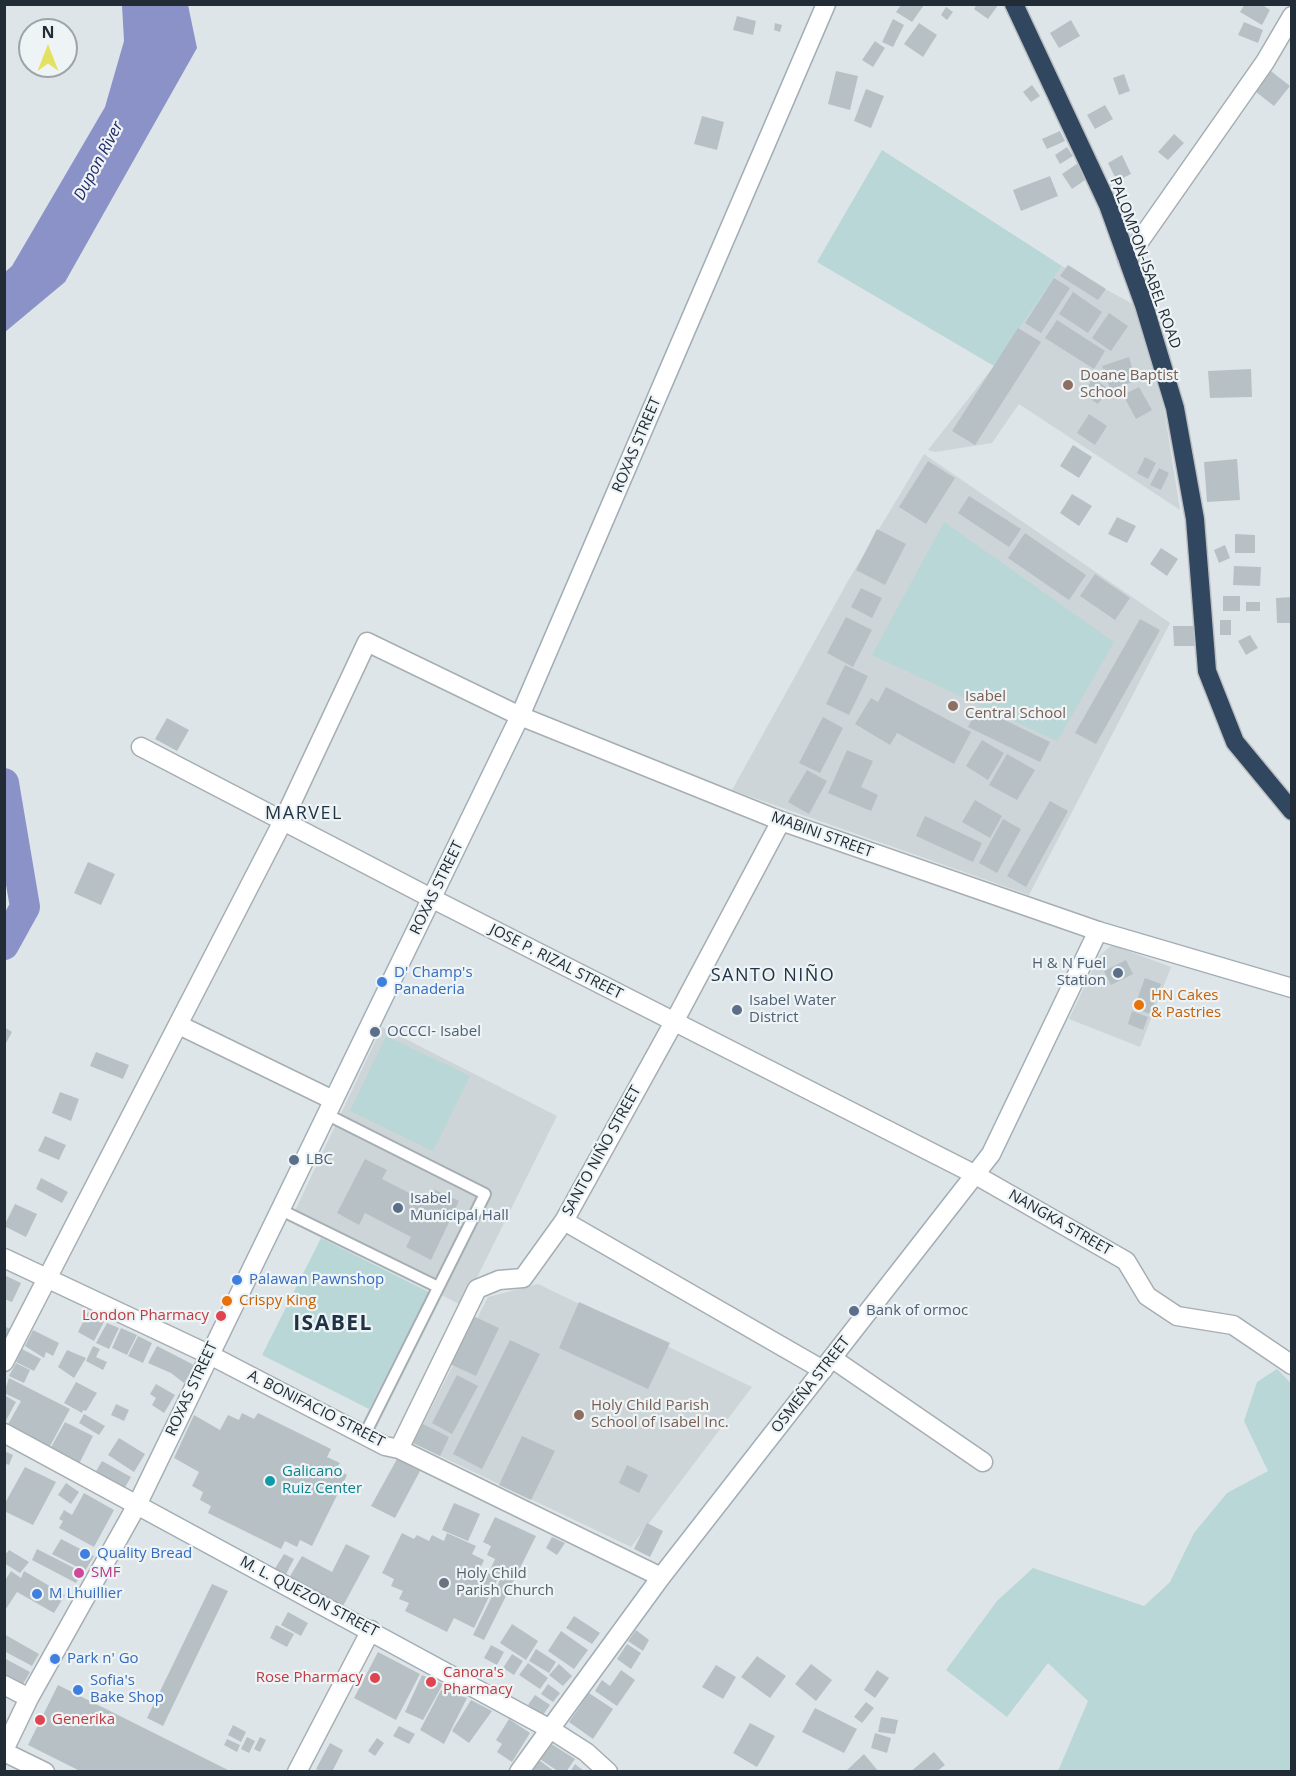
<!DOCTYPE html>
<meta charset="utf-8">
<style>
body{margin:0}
#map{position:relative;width:1296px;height:1776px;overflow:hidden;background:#dee5e8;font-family:"Open Sans",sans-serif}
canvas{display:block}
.frame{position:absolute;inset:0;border:6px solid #222c36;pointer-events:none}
.north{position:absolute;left:18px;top:18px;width:60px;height:60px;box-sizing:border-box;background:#eef4f5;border:2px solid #9ca4a9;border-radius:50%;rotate:0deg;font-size:16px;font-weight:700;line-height:24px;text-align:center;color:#222c36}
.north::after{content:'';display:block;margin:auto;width:21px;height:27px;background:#e2e162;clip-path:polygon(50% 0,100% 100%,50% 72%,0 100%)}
</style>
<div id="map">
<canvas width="1296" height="1776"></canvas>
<div class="frame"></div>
<div class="north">N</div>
</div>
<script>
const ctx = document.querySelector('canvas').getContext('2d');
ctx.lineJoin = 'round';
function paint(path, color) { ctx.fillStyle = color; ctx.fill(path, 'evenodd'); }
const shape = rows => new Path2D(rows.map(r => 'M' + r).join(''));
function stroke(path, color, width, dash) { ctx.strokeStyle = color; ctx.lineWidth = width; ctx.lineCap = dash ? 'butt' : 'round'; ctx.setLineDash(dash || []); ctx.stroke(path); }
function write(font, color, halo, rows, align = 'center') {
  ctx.font = font + ' "Open Sans",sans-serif'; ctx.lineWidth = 4.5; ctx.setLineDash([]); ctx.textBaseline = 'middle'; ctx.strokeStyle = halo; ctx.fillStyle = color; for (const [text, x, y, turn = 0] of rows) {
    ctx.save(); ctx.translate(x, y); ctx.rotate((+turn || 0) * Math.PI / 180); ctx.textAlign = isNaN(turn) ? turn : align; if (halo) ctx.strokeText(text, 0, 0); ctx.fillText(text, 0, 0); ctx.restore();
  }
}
paint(shape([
 [1062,266,1133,304,1164,409,1180,510,1019,404,992,443,935,452,928,450,994,366],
 [924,454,1170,623,1029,895,732,790,848,581],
 [1112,945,1171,967,1140,1047,1069,1019,1099,956],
 [382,1027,557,1116,463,1306,291,1219],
 [538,1284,752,1387,631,1547,413,1443,488,1297]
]), '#cdd5d8');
paint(shape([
 [882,150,1062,266,994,366,817,262],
 [944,522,1114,642,1057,741,872,655],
 [386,1036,470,1076,433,1151,350,1111],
 [321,1238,429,1292,369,1409,262,1355],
 [1277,1369,1292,1384,1291,1771,1058,1771,1088,1701,1048,1663,1007,1717,946,1670,997,1601,1033,1568,1144,1606,1170,1582,1194,1533,1227,1493,1268,1471,1244,1421,1257,1382]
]), '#b9d7d7');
paint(shape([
 [122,5,188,5,197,48,65,282,5,332,5,272,12,266,105,107,124,41]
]), '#8b92c8');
stroke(shape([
 [4,783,25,907,4,945]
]), '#8b92c8', 30);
paint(shape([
 [977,4,999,4,988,19,974,9],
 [1245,4,1261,4,1270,10,1262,25,1240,12],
 [901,5,924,5,912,22,896,12],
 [946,7,953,12,947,20,941,15],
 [737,16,756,21,753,35,733,30],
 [893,19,904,25,893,47,882,42],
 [1071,20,1080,36,1059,48,1050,33],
 [1244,22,1263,30,1258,43,1238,35],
 [775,23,782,25,780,32,774,30],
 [919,23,937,35,923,57,904,44],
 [875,41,885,48,873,67,862,60],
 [1267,68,1290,86,1274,106,1251,88],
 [836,71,858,76,850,110,828,104],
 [1124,74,1130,91,1119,95,1113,78],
 [1032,85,1040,96,1031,102,1023,92],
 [866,89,884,96,871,128,854,121],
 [1105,105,1113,119,1095,129,1087,115],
 [702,116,724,122,717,150,694,144],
 [1060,131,1065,141,1047,149,1042,139],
 [1174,134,1184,143,1168,160,1158,152],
 [1067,147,1073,156,1060,164,1055,155],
 [1122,155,1131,174,1117,181,1108,163],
 [1078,163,1088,178,1072,189,1062,174],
 [1050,176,1058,196,1021,211,1013,190],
 [1068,265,1106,289,1098,300,1060,276],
 [1054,278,1070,288,1041,333,1025,323],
 [1073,292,1102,312,1088,333,1059,314],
 [1109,313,1128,326,1111,351,1092,338],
 [1057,320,1105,351,1094,369,1045,338],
 [1018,328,1041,342,975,445,952,431],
 [1129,357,1136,381,1110,389,1102,366],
 [1251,369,1252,397,1210,398,1208,371],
 [1093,378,1109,389,1098,404,1083,394],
 [1139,387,1152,410,1136,419,1123,395],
 [1089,414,1107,426,1095,445,1077,433],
 [1073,445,1092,457,1079,478,1060,466],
 [1145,457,1156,463,1148,479,1137,473],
 [1237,459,1240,500,1207,502,1204,462],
 [928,461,955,478,926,524,899,507],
 [1159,468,1169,473,1161,490,1150,485],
 [1072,494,1092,506,1079,526,1060,513],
 [969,496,1021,529,1009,547,958,513],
 [1117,517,1136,526,1127,543,1108,534],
 [877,529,906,544,885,585,856,570],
 [1025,533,1086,575,1069,600,1008,558],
 [1235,534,1255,535,1255,553,1235,553],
 [1225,545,1230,558,1219,563,1214,550],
 [1161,548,1178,559,1167,576,1150,564],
 [1234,566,1261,567,1260,586,1233,585],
 [1095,574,1130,598,1115,620,1080,596],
 [861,588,882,598,872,618,851,607],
 [1223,596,1240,596,1240,611,1223,611],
 [1292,597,1292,623,1277,623,1276,598],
 [1246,602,1260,602,1260,611,1246,611],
 [846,617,872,630,853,667,827,653],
 [1140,619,1160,630,1096,744,1075,733],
 [1220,620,1231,620,1231,635,1220,635],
 [1173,626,1194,626,1195,646,1174,646],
 [1250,635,1258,648,1246,655,1238,641],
 [845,665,868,676,849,715,826,704],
 [886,687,971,732,954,764,897,733,890,745,855,724,871,698,878,702],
 [978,707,1050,742,1040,762,968,727],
 [823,717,843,728,820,773,799,763],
 [167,718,189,730,177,751,155,739],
 [982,740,1004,753,988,780,966,766],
 [847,750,873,761,861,787,878,795,871,811,828,793],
 [1007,754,1035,770,1017,800,989,785],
 [807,770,827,781,809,814,788,802],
 [975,800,1002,816,990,838,962,822],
 [1050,801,1068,811,1026,887,1007,876],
 [925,816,982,843,973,862,916,836],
 [1003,819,1021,829,997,873,979,863],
 [88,862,115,874,101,905,74,893],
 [1126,960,1133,974,1111,985,1104,971],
 [1145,978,1161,984,1150,1014,1134,1008],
 [1132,1011,1148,1017,1143,1030,1128,1024],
 [4,1027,12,1032,4,1047],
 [96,1052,129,1065,123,1079,90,1066],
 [60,1092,79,1099,71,1121,52,1113],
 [45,1136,66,1145,59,1160,38,1151],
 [365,1159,387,1170,382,1179,427,1202,433,1189,459,1201,431,1260,406,1247,411,1237,365,1213,359,1225,337,1213],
 [41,1178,68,1192,62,1203,36,1189],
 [15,1204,37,1214,26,1237,4,1226],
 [4,1275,21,1283,12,1302,4,1299],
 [579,1302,670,1343,648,1389,559,1348],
 [88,1312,105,1320,94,1341,78,1332],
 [473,1316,499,1328,476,1376,450,1364],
 [107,1323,119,1328,109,1349,96,1343],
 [4,1326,10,1329,4,1340],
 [121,1328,137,1335,127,1355,112,1348],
 [33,1330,59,1343,53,1356,46,1352,44,1358,25,1346],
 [138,1336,152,1343,143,1363,128,1356],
 [510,1340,540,1354,482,1469,453,1454],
 [93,1346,100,1349,96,1357,107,1362,103,1370,86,1361],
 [157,1346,194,1365,184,1383,171,1373,148,1363],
 [22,1349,41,1359,34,1371,16,1362],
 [67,1350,86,1358,74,1378,58,1367],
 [16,1363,30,1370,24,1383,9,1376],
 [457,1375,478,1386,452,1434,432,1423],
 [9,1378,70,1409,49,1448,7,1426,21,1401,4,1393],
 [76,1382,97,1393,86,1411,83,1410,82,1413,64,1403],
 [156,1384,175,1395,164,1413,152,1405,156,1398,150,1394],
 [4,1395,16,1402,4,1424],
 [116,1404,129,1410,124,1421,111,1415],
 [242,1413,254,1419,258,1413,331,1449,327,1457,340,1463,336,1469,347,1475,312,1546,300,1540,297,1547,285,1541,281,1549,208,1513,211,1506,200,1500,203,1492,192,1486,199,1472,174,1458,194,1415,220,1430,228,1415,239,1420],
 [84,1414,105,1426,99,1435,79,1423],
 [65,1422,93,1436,79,1464,50,1449],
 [423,1424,449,1437,440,1456,413,1443],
 [522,1436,555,1451,531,1500,499,1485],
 [119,1438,145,1454,134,1472,108,1455],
 [4,1451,13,1455,9,1465,4,1463],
 [397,1459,420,1471,395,1518,371,1506],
 [102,1461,131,1477,124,1489,95,1473],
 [627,1465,648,1475,639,1493,619,1483],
 [25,1467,56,1482,33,1525,4,1511,4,1505],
 [66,1483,79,1492,71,1504,58,1495],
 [84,1493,114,1510,94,1547,59,1528,63,1521,59,1519,64,1510,72,1515],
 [454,1503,480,1514,468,1541,442,1530],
 [495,1517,536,1536,484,1640,473,1635,502,1576,490,1570,495,1559,487,1555,491,1546,483,1542],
 [647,1523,663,1531,650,1557,634,1549],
 [402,1533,414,1539,417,1535,429,1541,432,1535,444,1541,447,1533,476,1546,472,1554,484,1560,480,1569,498,1578,474,1628,454,1618,447,1632,405,1611,409,1603,399,1599,403,1591,391,1586,394,1579,382,1573],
 [552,1537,565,1543,557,1555,546,1548],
 [61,1539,94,1556,85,1571,52,1554],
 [346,1544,370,1556,343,1606,289,1578,302,1556,332,1572],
 [37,1549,82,1572,76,1583,32,1560],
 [9,1550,29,1562,20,1573,4,1563,4,1556],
 [284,1554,294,1559,285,1576,274,1570],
 [11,1571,21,1578,24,1571,65,1595,54,1613,17,1592,4,1612,4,1582],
 [212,1584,228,1591,163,1726,147,1718],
 [288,1612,308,1623,301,1636,281,1625],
 [574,1616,600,1633,592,1644,566,1628],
 [512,1624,538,1641,526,1660,500,1643],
 [276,1625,294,1634,287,1647,270,1638],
 [636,1630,649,1640,643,1651,628,1641],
 [561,1631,588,1650,574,1669,548,1651],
 [4,1634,39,1654,32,1666,4,1651],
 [627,1644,641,1653,631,1669,617,1659],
 [491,1645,504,1652,497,1665,484,1658],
 [536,1649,556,1662,549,1673,529,1661],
 [378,1652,420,1674,396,1720,354,1698],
 [512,1654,523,1661,514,1675,503,1668],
 [757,1656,786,1676,770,1698,741,1677],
 [4,1658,30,1672,22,1686,4,1675],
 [528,1663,548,1678,540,1689,519,1675],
 [559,1664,572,1676,563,1686,549,1675],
 [811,1664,832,1680,816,1701,795,1684],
 [716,1665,736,1677,723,1699,702,1687],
 [621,1670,635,1680,617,1706,595,1691,602,1680,610,1686],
 [877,1670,889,1678,875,1698,864,1690],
 [422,1675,443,1684,423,1720,405,1712],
 [548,1684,560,1693,553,1702,541,1694],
 [58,1685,232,1772,82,1772,28,1745],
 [441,1690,467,1698,444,1744,420,1730],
 [589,1693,613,1709,593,1739,569,1722],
 [535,1695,550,1705,543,1715,528,1705],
 [471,1700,492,1711,469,1743,452,1731],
 [866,1702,874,1708,862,1723,854,1717],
 [815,1708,857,1729,844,1753,802,1732],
 [881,1717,898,1720,895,1734,878,1732],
 [509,1719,530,1733,512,1762,497,1752,502,1744,496,1740],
 [750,1723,775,1736,757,1767,733,1753],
 [233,1725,246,1732,241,1742,228,1735],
 [399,1726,415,1734,409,1744,393,1736],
 [875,1733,891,1738,887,1753,871,1748],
 [247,1737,255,1741,249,1753,241,1749],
 [260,1737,266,1740,260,1752,254,1749],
 [377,1738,384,1743,375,1756,368,1751],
 [227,1739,240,1745,237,1752,224,1745],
 [330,1743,343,1750,332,1772,321,1772,316,1769],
 [550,1743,575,1759,566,1772,559,1772,540,1759],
 [934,1752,945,1765,936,1772,910,1772],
 [864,1754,879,1772,845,1772],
 [539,1760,555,1772,531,1772],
 [575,1764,585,1772,570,1772]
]), '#b7c1c5');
const lane = shape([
 [326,1114,485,1194,365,1434],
 [279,1209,438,1287]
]);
const street = shape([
 [1127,259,1265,62,1292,16],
 [141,747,431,898,974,1174,1126,1261,1147,1296,1177,1316,1233,1325,1292,1365],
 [179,1025,333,1100],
 [564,1221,823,1370],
 [4,1258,208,1354,385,1446,399,1449,661,1577],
 [833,1359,983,1462],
 [4,1362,283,821,367,642,520,716,781,821,1098,931],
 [4,1433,137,1505,29,1698,4,1750],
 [399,1449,477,1289,499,1280,523,1278,564,1221,674,1022,781,821],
 [4,1685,29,1698],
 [4,1752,45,1772],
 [297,1772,371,1630],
 [519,1772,550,1729,586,1752,608,1772]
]);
const secondary = shape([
 [826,4,520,716,137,1505,550,1729,661,1577,991,1154,1098,931,1292,988]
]);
const highway = shape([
 [1014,4,1108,205,1144,305,1175,408,1195,519,1207,671,1235,742,1292,811]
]);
stroke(lane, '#a6aeb3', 14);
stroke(street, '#a6aeb3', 21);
stroke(secondary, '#a2adb6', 21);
stroke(highway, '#bdc0c3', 21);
stroke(lane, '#fff', 10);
stroke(street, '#fff', 18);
stroke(secondary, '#fff', 18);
stroke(highway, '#31465f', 18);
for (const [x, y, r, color] of [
 [1068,385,6,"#8d6e63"],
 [953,706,6,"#8d6e63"],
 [1118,973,6,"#5c6f8a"],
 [382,982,6,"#3f7fe0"],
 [1139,1005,6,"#e8710a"],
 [737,1010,6,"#5c6f8a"],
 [375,1032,6,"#5c6f8a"],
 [294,1160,6,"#5c6f8a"],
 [398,1208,6,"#5c6f8a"],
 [237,1280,6,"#3f7fe0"],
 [227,1301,6,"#e8710a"],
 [854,1311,6,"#5c6f8a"],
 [221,1316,6,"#e0444e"],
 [579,1415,6,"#8d6e63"],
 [270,1481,6,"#0f9aa8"],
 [85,1554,6,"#3f7fe0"],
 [79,1573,6,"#d1479c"],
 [444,1583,6,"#6b7280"],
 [37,1594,6,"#3f7fe0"],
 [55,1659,6,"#3f7fe0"],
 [375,1678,6,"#e0444e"],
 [431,1682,6,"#e0444e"],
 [78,1690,6,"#3f7fe0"],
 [40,1720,6,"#e0444e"]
]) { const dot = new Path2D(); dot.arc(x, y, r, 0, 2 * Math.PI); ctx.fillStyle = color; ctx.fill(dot); stroke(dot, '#eef4f5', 2); }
write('15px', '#222c36', '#eef4f5', [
 ["PALOMPON-ISABEL ROAD",1145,263,70],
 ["ROXAS STREET",637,445,-67],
 ["MABINI STREET",822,835,20],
 ["ROXAS STREET",437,888,-64],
 ["JOSE P. RIZAL STREET",556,962,27],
 ["SANTO NIÑO STREET",602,1151,-61],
 ["NANGKA STREET",1060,1223,30],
 ["OSMEÑA STREET",811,1385,-52],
 ["ROXAS STREET",192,1389,-65],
 ["A. BONIFACIO STREET",316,1409,27],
 ["M. L. QUEZON STREET",309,1597,28]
]);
write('15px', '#785e54', '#eef4f5', [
 ["Doane Baptist",1080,376],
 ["School",1080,393],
 ["Isabel",965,697],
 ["Central School",965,714],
 ["Holy Child Parish",591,1406],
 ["School of Isabel Inc.",591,1423]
], 'left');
write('15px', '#4e5e75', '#eef4f5', [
 ["H & N Fuel",1106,964,"right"],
 ["Station",1106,981,"right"],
 ["Isabel Water",749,1001],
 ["District",749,1018],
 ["OCCCI- Isabel",387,1032],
 ["LBC",306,1160],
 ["Isabel",410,1199],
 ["Municipal Hall",410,1216],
 ["Bank of ormoc",866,1311]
], 'left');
write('15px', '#366cbe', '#eef4f5', [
 ["D' Champ's",394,973],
 ["Panaderia",394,990],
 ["Palawan Pawnshop",249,1280],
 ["Quality Bread",97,1554],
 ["M Lhuillier",49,1594],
 ["Park n' Go",67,1659],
 ["Sofia's",90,1681],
 ["Bake Shop",90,1698]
], 'left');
write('15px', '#c56008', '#eef4f5', [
 ["HN Cakes",1151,996],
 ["& Pastries",1151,1013],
 ["Crispy King",239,1301]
], 'left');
write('15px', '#be3a42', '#eef4f5', [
 ["London Pharmacy",209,1316],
 ["Canora's",443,1673,"left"],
 ["Pharmacy",443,1690,"left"],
 ["Rose Pharmacy",363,1678],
 ["Generika",52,1720,"left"]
], 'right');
write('15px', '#0d838f', '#eef4f5', [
 ["Galicano",282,1472],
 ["Ruiz Center",282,1489]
], 'left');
write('15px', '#b23c85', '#eef4f5', [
 ["SMF",91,1573]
], 'left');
write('15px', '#5b616d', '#eef4f5', [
 ["Holy Child",456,1574],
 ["Parish Church",456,1591]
], 'left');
write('italic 16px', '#23296b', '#eef4f5', [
 ["Dupon River",99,161,-62]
]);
ctx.letterSpacing = '1.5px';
write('18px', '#203346', '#eef4f5', [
 ["MARVEL",304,814],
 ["SANTO NIÑO",773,976]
]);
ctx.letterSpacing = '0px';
ctx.letterSpacing = '1.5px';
write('bold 21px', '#203346', '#eef4f5', [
 ["ISABEL",333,1324]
]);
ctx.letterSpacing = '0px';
</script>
